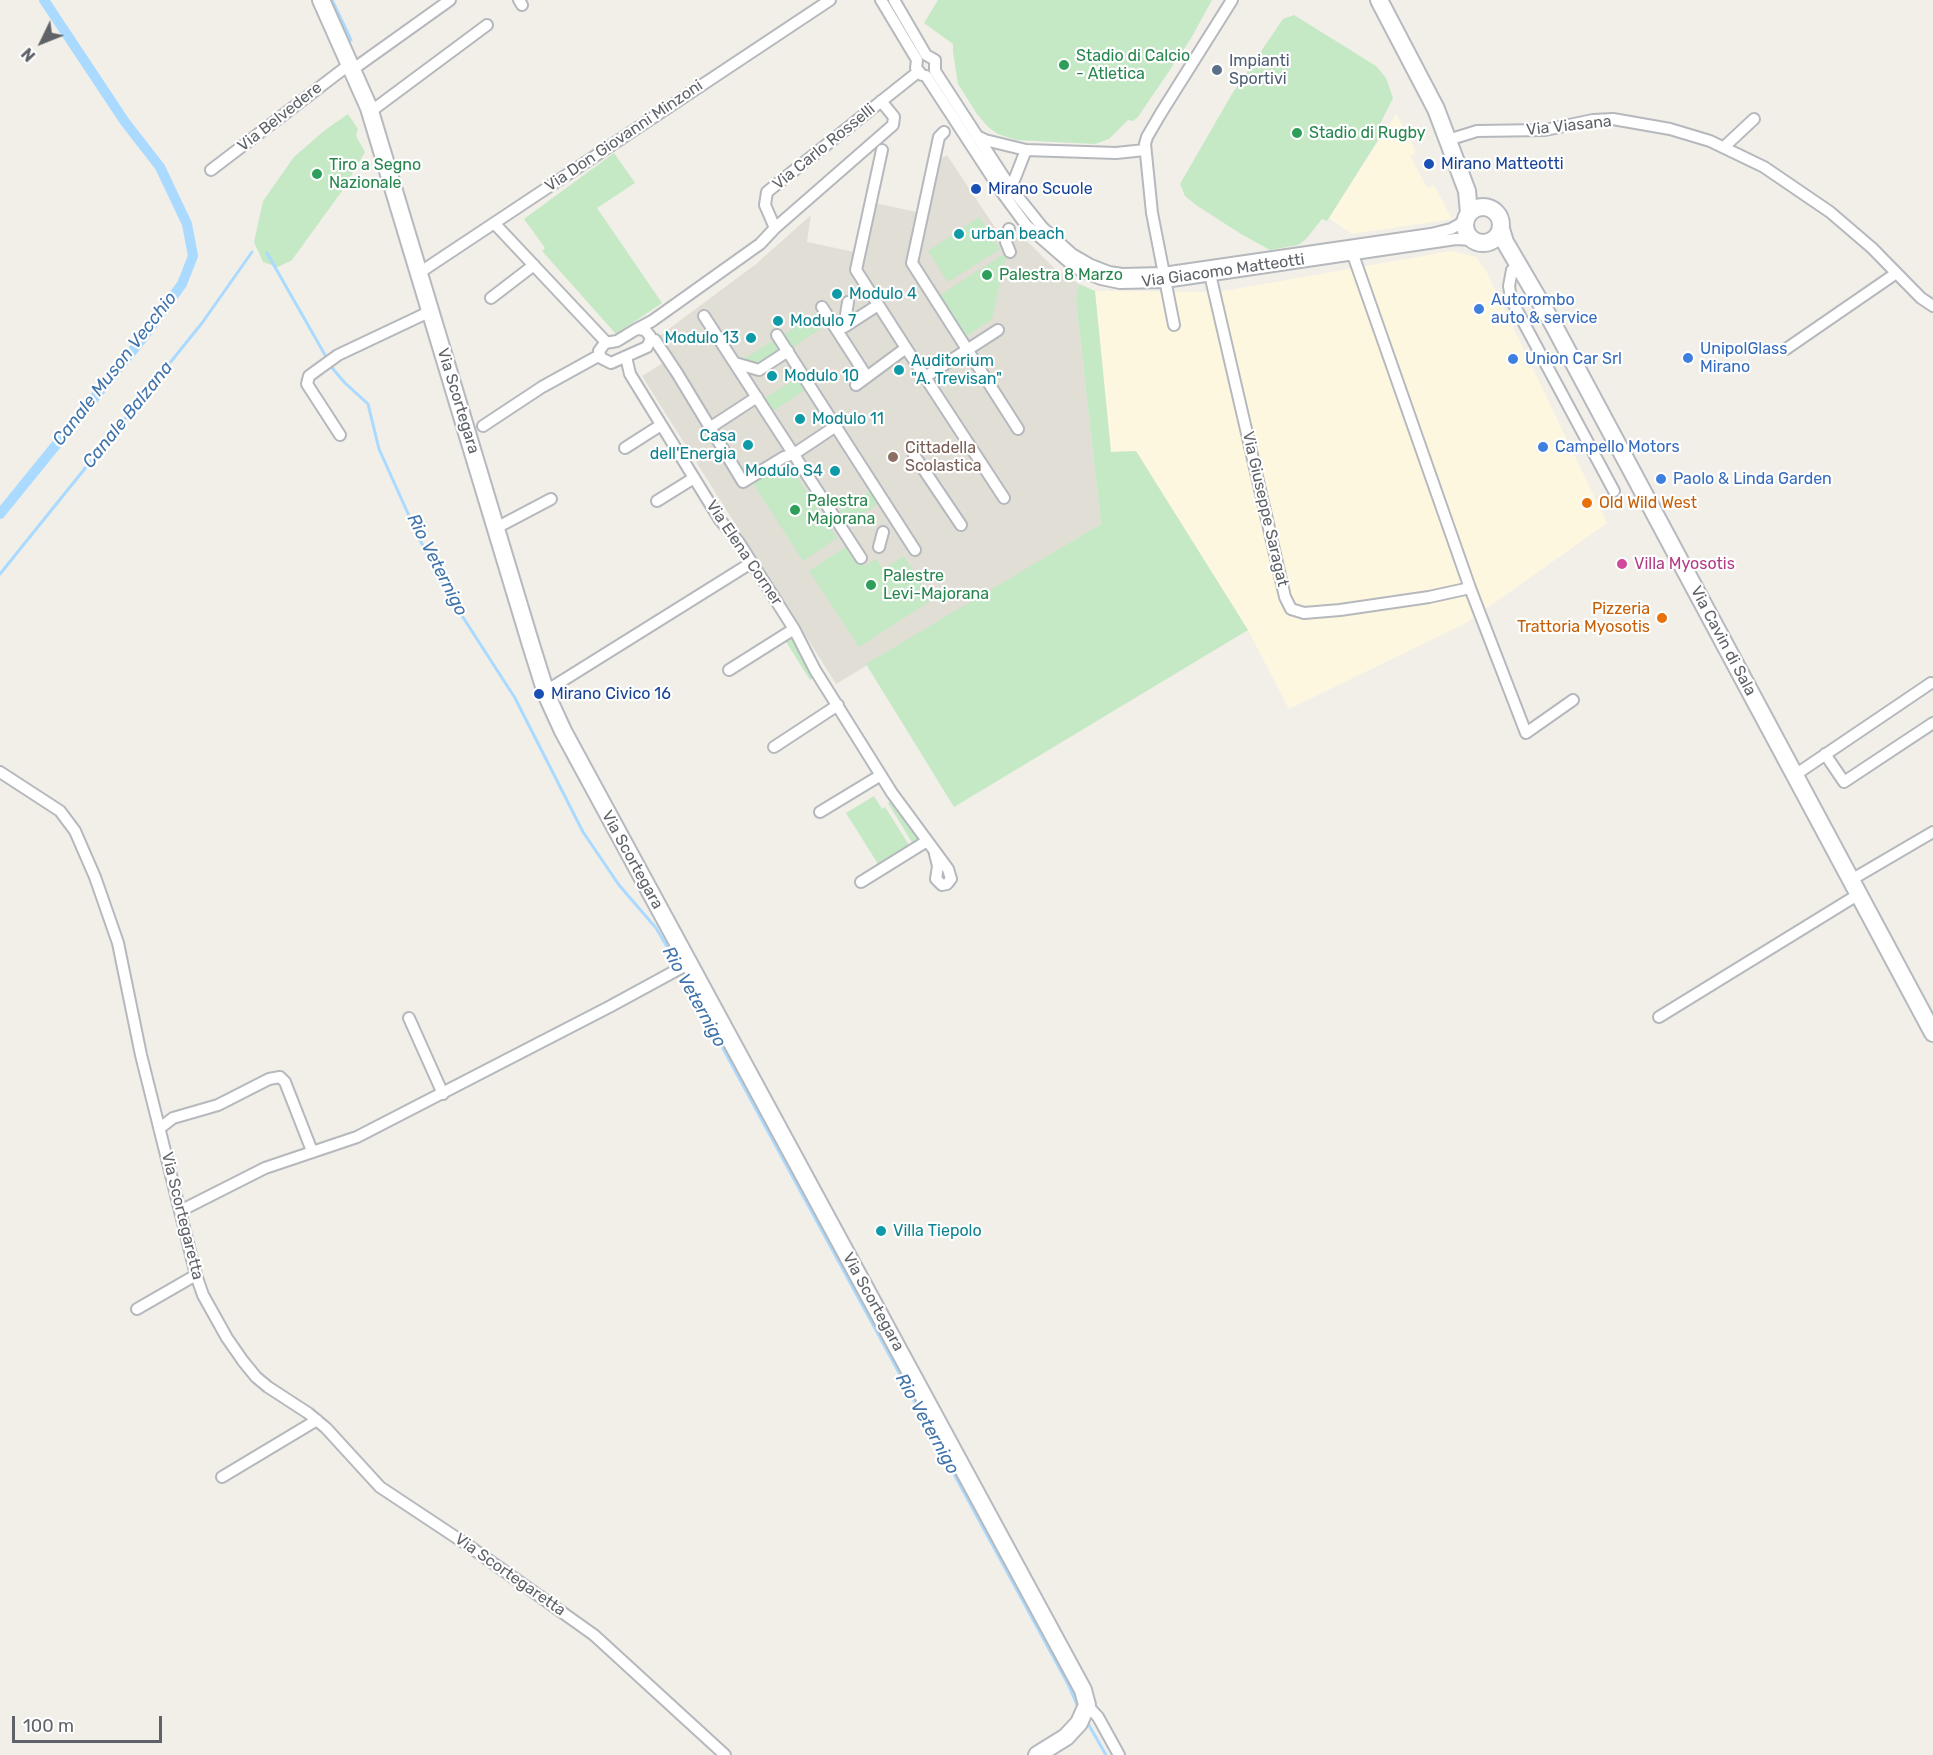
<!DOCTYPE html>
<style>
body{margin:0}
#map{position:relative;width:1933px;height:1755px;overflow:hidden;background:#f1efe8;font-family:Rubik,sans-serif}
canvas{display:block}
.north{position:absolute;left:12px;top:12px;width:60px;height:60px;-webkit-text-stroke:4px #fff;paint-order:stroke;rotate:227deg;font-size:16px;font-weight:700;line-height:24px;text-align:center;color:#5f6368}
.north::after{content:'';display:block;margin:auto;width:21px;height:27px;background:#5f6368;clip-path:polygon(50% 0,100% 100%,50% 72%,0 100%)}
.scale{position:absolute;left:12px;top:1716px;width:150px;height:27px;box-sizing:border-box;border:3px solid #5f6368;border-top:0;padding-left:8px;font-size:18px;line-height:21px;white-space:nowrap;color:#5f6368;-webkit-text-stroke:4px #fff;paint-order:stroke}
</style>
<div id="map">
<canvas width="1933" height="1755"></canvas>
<div class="north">N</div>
<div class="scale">100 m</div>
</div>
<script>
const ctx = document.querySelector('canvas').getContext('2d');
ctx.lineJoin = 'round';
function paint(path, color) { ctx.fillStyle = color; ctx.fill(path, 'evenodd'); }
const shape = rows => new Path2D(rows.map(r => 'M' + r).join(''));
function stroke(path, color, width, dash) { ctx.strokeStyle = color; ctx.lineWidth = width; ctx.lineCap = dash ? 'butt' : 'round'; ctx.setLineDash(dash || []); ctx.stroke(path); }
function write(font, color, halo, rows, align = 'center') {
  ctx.font = font + ' Rubik,sans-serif'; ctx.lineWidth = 4.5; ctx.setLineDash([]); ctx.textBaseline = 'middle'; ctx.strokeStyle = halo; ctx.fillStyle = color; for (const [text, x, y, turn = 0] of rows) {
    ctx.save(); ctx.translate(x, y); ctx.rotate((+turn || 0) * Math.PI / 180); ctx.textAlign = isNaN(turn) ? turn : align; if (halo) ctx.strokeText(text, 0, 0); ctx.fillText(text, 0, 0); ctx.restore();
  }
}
paint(shape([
 [1396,114,1416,152,1410,156,1427,188,1434,185,1452,219,1352,234,1329,218],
 [1451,251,1476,257,1487,273,1607,523,1466,623,1289,709,1248,630,1111,452,1095,291,1218,292]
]), '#fef7e0');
paint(shape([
 [947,155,996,229,1028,242,1055,269,1079,284,1076,301,1101,524,836,684,642,376,671,358,658,337,756,264,811,215,807,242,864,254,875,203,926,214,937,161]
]), '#e1ded6');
paint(shape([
 [938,0,1212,0,1190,40,1138,117,1133,121,1128,120,1109,139,1095,144,1016,140,998,134,988,127,977,114,958,84,953,52,953,44,924,23],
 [1294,15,1376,66,1386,78,1393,98,1378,128,1383,132,1327,221,1322,219,1306,239,1298,245,1270,250,1241,234,1196,205,1185,196,1180,184,1232,94,1283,19],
 [348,114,358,129,356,136,365,152,342,191,292,260,278,267,263,262,254,242,263,201,294,157,325,130],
 [614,153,635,183,597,208,662,303,616,334,542,251,545,248,524,219],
 [979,217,1000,249,948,282,928,251],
 [1007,252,992,319,964,338,937,297],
 [1079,284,1095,291,1111,452,1136,451,1248,630,954,807,866,664,1101,524,1076,301],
 [819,311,828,324,790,349,782,336],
 [777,338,785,350,759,367,739,362],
 [800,376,808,388,770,413,762,400],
 [786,460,837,538,803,561,752,482],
 [873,489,881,502,844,526,836,513],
 [850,544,864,566,876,559,883,569,904,556,932,600,859,647,809,571],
 [790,637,794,639,803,655,813,678,810,680,785,640],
 [874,796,882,809,885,807,909,845,878,864,846,813],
 [891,801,918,836,918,840,913,844,888,803]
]), '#c5e8c5');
stroke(shape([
 [332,0,351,40],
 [267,253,333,369,345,383,368,404,379,449,419,538,446,591,515,698,583,832,619,885,656,928,678,965],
 [0,574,202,323,252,252],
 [681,971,1068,1684,1078,1707],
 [1086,1720,1106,1755]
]), '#aadaff', 3);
stroke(shape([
 [0,514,142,339,182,284,193,256,187,224,160,167,125,122,44,0]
]), '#aadaff', 10);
const street = shape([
 [519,0,522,5],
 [881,0,917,60,916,68,922,75],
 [894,0,926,55,935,60,935,71,1011,188,1043,228,1072,254,1091,265,1109,272,1122,274,1163,273,1431,234,1451,229,1465,221],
 [352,68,359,65,450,0],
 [926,76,1001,191,1026,225,1072,265,1081,271,1101,279,1120,283,1165,282,1456,239,1473,240],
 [370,112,487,25],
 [944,132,939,137,912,263,1018,429],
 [977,136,985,140,1026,150,1116,153,1145,150],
 [1448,140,1477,131,1545,130,1593,120,1613,119,1670,129,1710,141,1764,167,1830,212,1872,248,1921,298,1933,306],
 [1724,147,1754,119],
 [882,150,856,270,906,348],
 [211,170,350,64],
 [1011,188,1026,150],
 [494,223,606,342],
 [775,228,765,205,767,192,918,72],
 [1009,229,1006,242,1010,252],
 [1351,249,1470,588,1526,733,1573,700],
 [1209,270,1285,597,1291,609,1304,613,1340,610,1429,597,1470,588],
 [1512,270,1509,286,1511,299,1614,491],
 [419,273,830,0],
 [491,298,534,265],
 [848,302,844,327,878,305],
 [822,307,867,377],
 [704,316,861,558],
 [1174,325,1152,213,1145,144,1147,137,1161,113,1232,0],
 [638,329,645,330,650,336,650,341,647,347,611,363,601,358,599,351,605,343,617,341,635,330,652,321,760,244,775,228,893,125,894,117,881,101],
 [777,335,915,550],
 [650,341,655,340,677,373,743,482,784,457,794,454,836,426],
 [1786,349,1895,274],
 [626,357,630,374,720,520,738,541,794,629,815,670,892,793,948,869,951,879,947,884,942,885,936,879,938,866,935,854],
 [735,363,759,370,788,351],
 [925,377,1004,498],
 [856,385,906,348,925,377,998,330],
 [483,426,542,387,600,355],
 [711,427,757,397],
 [340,435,307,384,309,376,338,355,431,311],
 [625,448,661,425],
 [914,455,961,525],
 [657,501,694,478],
 [496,528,551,499],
 [879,547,883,532],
 [729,670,794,629],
 [546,691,751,563],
 [774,747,838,705],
 [1825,754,1844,782,1933,723],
 [0,772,60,811,75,831,95,877,118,943,141,1055,196,1275,203,1295,227,1338,243,1361,256,1377,268,1387,308,1413,326,1428,380,1487,469,1546,594,1635,725,1755],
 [1795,775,1931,683],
 [820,812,881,775],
 [1851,880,1933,832],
 [861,882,927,841],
 [1659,1017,1859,894],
 [409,1018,443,1094],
 [160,1128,173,1118,218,1105,269,1079,280,1077,285,1082,312,1151],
 [180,1211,265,1168,357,1137,609,1007,688,964],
 [137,1309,196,1275],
 [222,1477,317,1420],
 [1087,1705,1098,1717,1119,1755]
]);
const secondary = shape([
 [321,0,369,108,531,645,547,696,563,731,1083,1690,1087,1705,1079,1723,1066,1737,1037,1755],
 [1379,0,1436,109,1467,191,1469,213],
 '1465 225a18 18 0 1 1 36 0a18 18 0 1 1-36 0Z',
 [1501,229,1505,242,1553,324,1933,1033]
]);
stroke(street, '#b5b8bc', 14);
stroke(secondary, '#b6babf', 20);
stroke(street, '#fff', 10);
stroke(secondary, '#fff', 16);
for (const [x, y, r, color] of [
 [1064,65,6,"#2e9e5b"],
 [1217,70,6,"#5c6f8a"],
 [1297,133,6,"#2e9e5b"],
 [1429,164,6,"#1a4fb4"],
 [317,174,6,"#2e9e5b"],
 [976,189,6,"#1a4fb4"],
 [959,234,6,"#0f9aa8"],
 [987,275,6,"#2e9e5b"],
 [837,294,6,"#0f9aa8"],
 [1479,309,6,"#3f7fe0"],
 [778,321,6,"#0f9aa8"],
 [751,338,6,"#0f9aa8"],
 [1688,358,6,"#3f7fe0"],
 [1513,359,6,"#3f7fe0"],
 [899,370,6,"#0f9aa8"],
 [772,376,6,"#0f9aa8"],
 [800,419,6,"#0f9aa8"],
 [748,445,6,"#0f9aa8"],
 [1543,447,6,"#3f7fe0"],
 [893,457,6,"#8d6e63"],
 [835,471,6,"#0f9aa8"],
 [1661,479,6,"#3f7fe0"],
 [1587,503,6,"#e8710a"],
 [795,510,6,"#2e9e5b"],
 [1622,564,6,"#d1479c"],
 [871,585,6,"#2e9e5b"],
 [1662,618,6,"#e8710a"],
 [539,694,6,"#1a4fb4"],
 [881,1231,6,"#0f9aa8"]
]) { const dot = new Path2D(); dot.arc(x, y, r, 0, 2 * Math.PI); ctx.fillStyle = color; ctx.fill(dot); stroke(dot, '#fff', 2); }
write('16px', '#27864d', '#fff', [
 ["Stadio di Calcio",1076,56],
 ["- Atletica",1076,74],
 ["Stadio di Rugby",1309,133],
 ["Tiro a Segno",329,165],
 ["Nazionale",329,183],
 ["Palestra 8 Marzo",999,275],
 ["Palestra",807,501],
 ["Majorana",807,519],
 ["Palestre",883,576],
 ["Levi-Majorana",883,594]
], 'left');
write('16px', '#4e5e75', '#fff', [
 ["Impianti",1229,61],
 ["Sportivi",1229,79]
], 'left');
write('16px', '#5f6368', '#fff', [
 ["Via Belvedere",280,117,-38],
 ["Via Viasana",1569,126,-6],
 ["Via Don Giovanni Minzoni",624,136,-34],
 ["Via Carlo Rosselli",824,147,-39],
 ["Via Giacomo Matteotti",1223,271,-8],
 ["Via Scortegara",458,401,73],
 ["Via Giuseppe Saragat",1265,509,77],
 ["Via Elena Corner",744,553,56],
 ["Via Cavin di Sala",1723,641,62],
 ["Via Scortegara",632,860,61],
 ["Via Scortegaretta",182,1216,76],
 ["Via Scortegara",873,1302,61],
 ["Via Scortegaretta",510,1575,35]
]);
write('16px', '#164399', '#fff', [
 ["Mirano Matteotti",1441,164],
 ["Mirano Scuole",988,189],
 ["Mirano Civico 16",551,694]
], 'left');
write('16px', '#0d838f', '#fff', [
 ["urban beach",971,234],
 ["Modulo 4",849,294],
 ["Modulo 7",790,321],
 ["Modulo 13",739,338,"right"],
 ["Auditorium",911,361],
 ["\"A. Trevisan\"",911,379],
 ["Modulo 10",784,376],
 ["Modulo 11",812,419],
 ["Casa",736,436,"right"],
 ["dell'Energia",736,454,"right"],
 ["Modulo S4",823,471,"right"],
 ["Villa Tiepolo",893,1231]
], 'left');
write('16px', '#366cbe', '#fff', [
 ["Autorombo",1491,300],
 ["auto & service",1491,318],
 ["UnipolGlass",1700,349],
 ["Mirano",1700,367],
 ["Union Car Srl",1525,359],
 ["Campello Motors",1555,447],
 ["Paolo & Linda Garden",1673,479]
], 'left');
write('16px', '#785e54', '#fff', [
 ["Cittadella",905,448],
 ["Scolastica",905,466]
], 'left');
write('16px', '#c56008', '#fff', [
 ["Old Wild West",1599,503],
 ["Pizzeria",1650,609,"right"],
 ["Trattoria Myosotis",1650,627,"right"]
], 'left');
write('16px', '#b23c85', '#fff', [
 ["Villa Myosotis",1634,564]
], 'left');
write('italic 18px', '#4174aa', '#fff', [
 ["Canale Muson Vecchio",115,369,-52],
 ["Canale Balzana",128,415,-51],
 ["Rio Veternigo",437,565,63],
 ["Rio Veternigo",694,997,61],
 ["Rio Veternigo",927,1424,61]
]);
</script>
